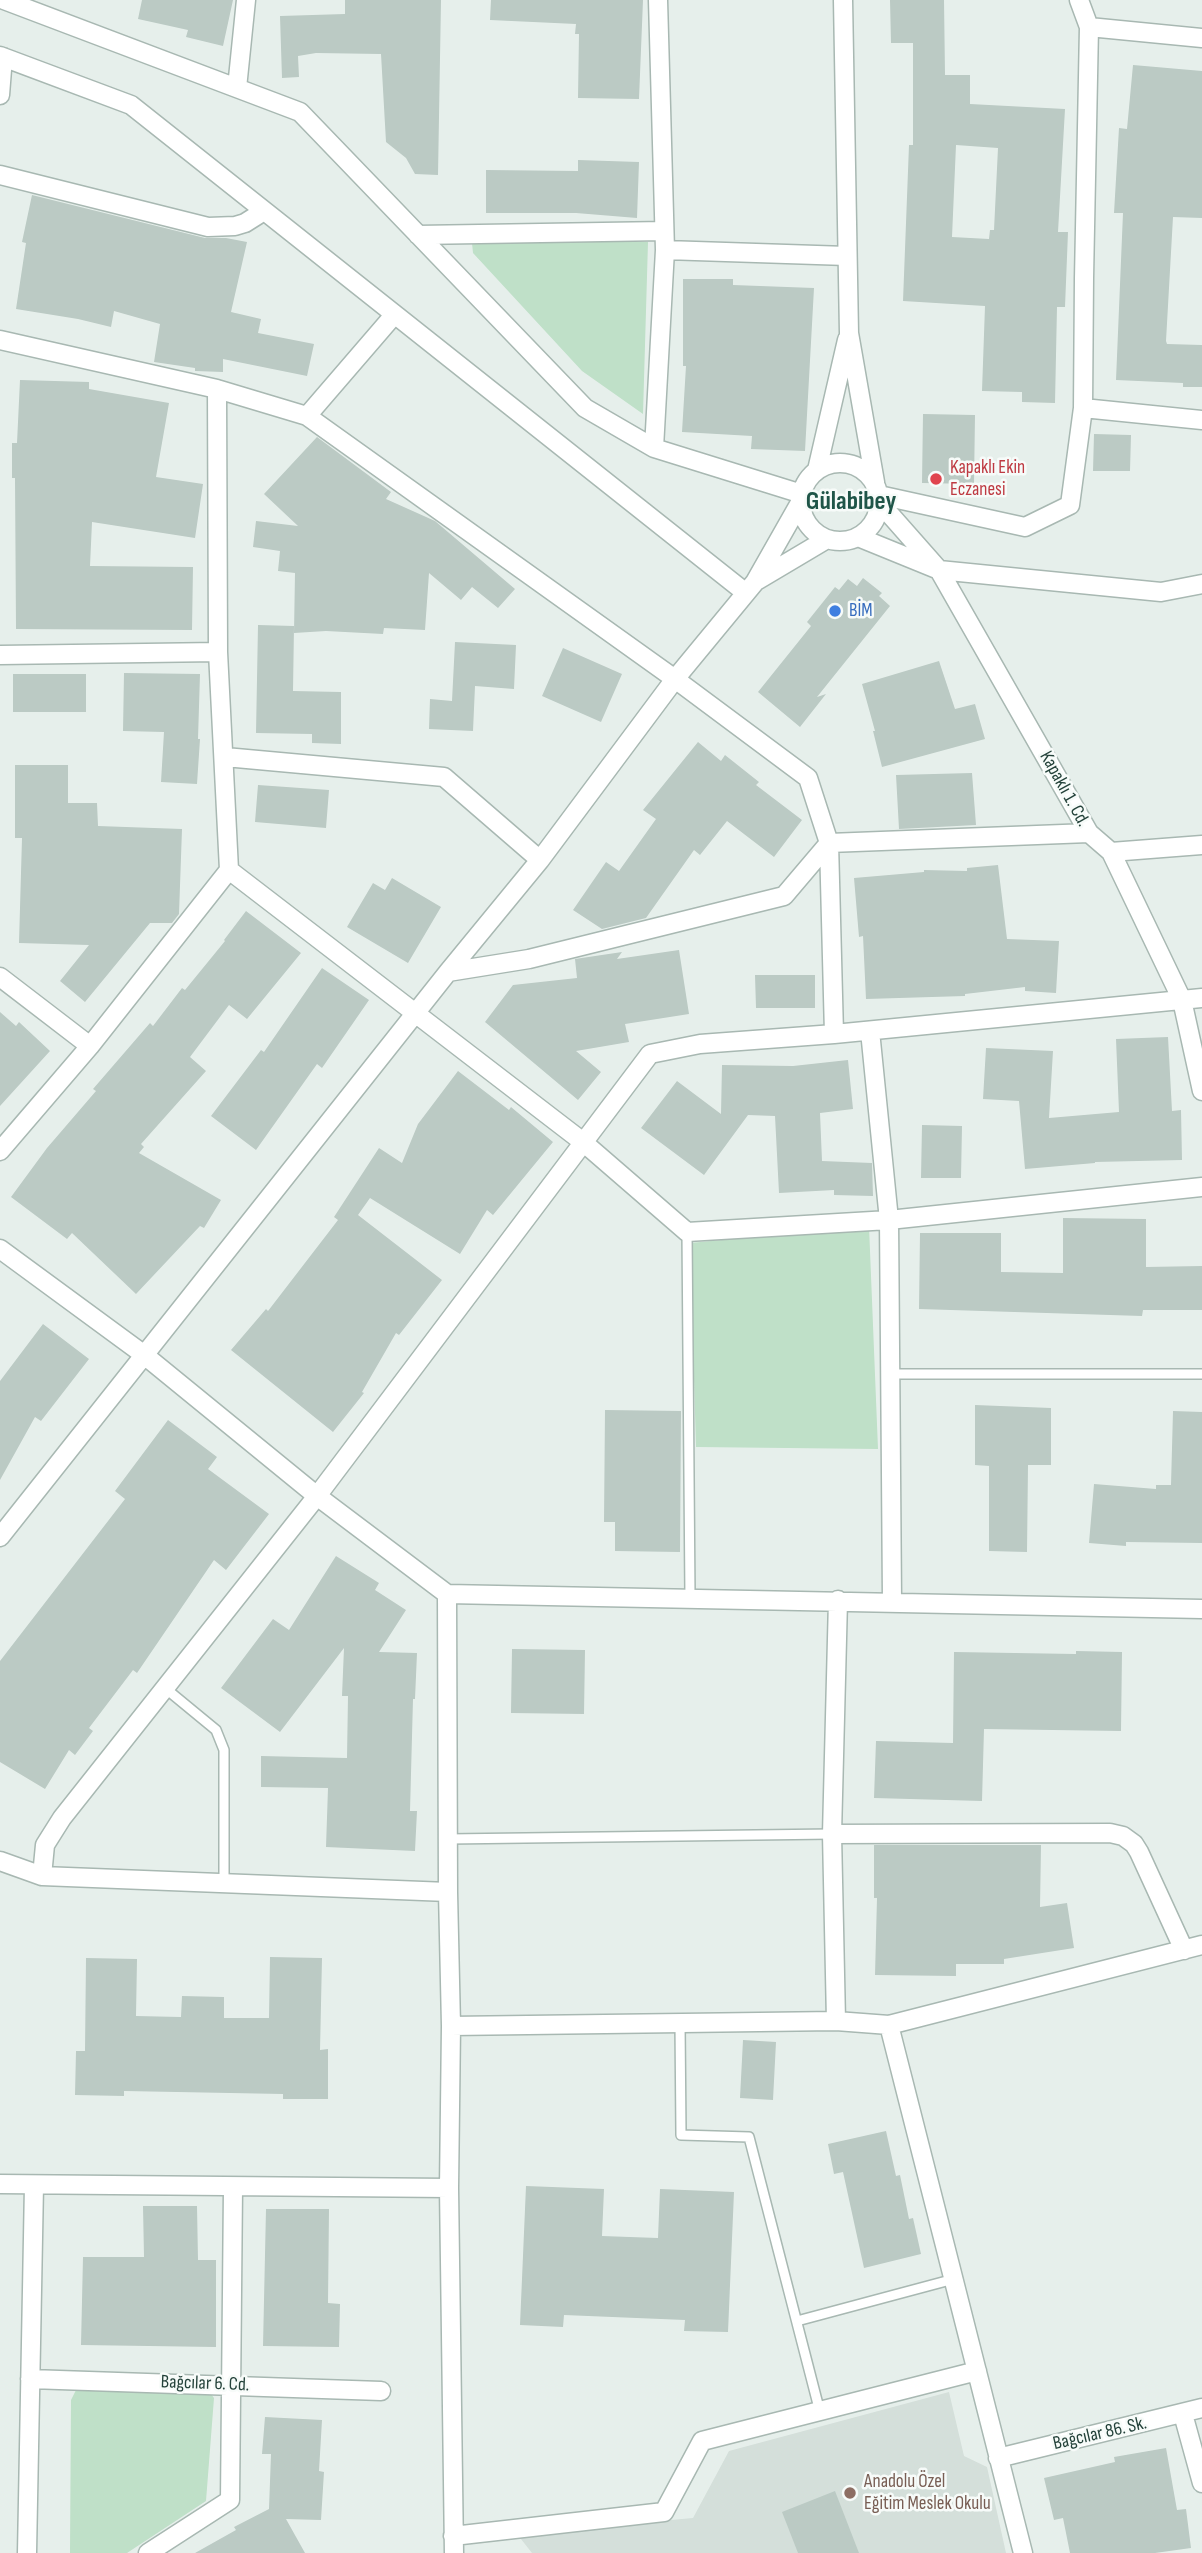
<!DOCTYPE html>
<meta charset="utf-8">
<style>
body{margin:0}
canvas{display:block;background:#e6efeb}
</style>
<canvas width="1202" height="2553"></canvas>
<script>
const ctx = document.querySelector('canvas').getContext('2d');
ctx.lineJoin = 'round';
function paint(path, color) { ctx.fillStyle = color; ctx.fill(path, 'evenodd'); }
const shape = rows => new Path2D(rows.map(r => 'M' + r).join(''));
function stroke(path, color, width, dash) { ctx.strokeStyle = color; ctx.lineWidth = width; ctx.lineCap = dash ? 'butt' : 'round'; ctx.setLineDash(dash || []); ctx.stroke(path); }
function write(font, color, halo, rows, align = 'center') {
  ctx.font = font + ' "Sofia Sans Condensed",sans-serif'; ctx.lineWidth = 5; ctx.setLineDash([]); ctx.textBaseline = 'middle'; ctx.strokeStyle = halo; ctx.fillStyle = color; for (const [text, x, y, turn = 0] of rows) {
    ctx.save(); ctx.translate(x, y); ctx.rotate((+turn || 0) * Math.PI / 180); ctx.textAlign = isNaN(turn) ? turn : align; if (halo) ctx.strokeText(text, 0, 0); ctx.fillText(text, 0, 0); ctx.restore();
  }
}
paint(shape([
 [949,2392,964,2456,987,2467,1006,2553,532,2553,517,2534,693,2518,729,2451]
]), '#d4dfda');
paint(shape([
 [485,238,648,242,643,414,582,371,473,253,472,243],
 [869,1226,878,1449,696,1447,690,1243],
 [77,2388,208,2390,214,2398,206,2501,127,2553,70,2553,71,2400]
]), '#bfe0c8');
paint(shape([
 [142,0,233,0,223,46,186,37,188,30,138,19],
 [345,0,441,0,438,175,415,174,406,158,386,142,381,54,316,53,298,56,299,77,282,78,280,16,345,14],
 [491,0,643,0,639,99,578,98,579,34,575,34,576,24,490,20],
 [890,0,944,0,945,75,970,75,970,104,1065,109,1058,232,1068,232,1065,307,1057,307,1055,403,1022,402,1022,392,982,391,985,306,903,301,909,145,913,145,913,43,891,43],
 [956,145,998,148,994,230,990,230,989,239,952,237],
 [1133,65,1202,71,1202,218,1173,217,1166,341,1167,344,1202,345,1202,387,1183,387,1183,383,1116,380,1123,213,1114,213,1119,128,1127,129],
 [578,160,639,162,637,218,576,213,486,213,486,170,578,171],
 [32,195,205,238,226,238,247,242,231,312,261,319,258,333,314,344,307,376,223,359,223,372,195,371,195,368,154,362,160,324,114,311,111,327,78,319,16,309,26,243,22,242],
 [683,279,733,279,733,285,814,288,805,451,751,449,752,436,682,432,686,366,683,366],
 [20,380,89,382,89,389,169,403,156,477,203,484,195,538,92,522,90,566,193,567,192,630,16,629,15,478,12,478,12,443,17,443],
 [923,414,975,415,974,484,922,483],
 [1094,434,1131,435,1130,471,1093,471],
 [317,437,391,492,386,499,435,521,515,589,498,608,472,587,461,600,429,573,425,630,384,628,383,634,326,631,294,633,295,573,278,571,280,551,253,547,256,521,298,526,264,494],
 [863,578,882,593,879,596,890,606,817,697,826,694,800,727,758,692,811,626,807,622,835,587,839,590,848,579,857,586],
 [258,625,294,626,293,691,341,692,341,744,312,743,312,734,256,733],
 [455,642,516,645,514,689,475,686,473,731,429,729,430,699,452,701],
 [563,648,622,674,601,722,542,696],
 [939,661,955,709,975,704,985,739,882,767,873,731,875,731,862,684],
 [124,673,200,674,198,739,200,739,197,784,161,782,164,732,123,731],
 [13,674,86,674,86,712,13,712],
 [698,742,721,761,725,755,759,782,756,785,802,820,774,857,727,821,700,855,694,850,646,918,602,929,573,910,606,862,619,871,656,819,643,810],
 [15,765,68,765,68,803,97,803,98,826,182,829,179,914,172,923,150,923,85,1002,60,981,89,945,19,943,22,838,15,838],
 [972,773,976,825,899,829,896,775],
 [258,785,329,790,326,828,255,822],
 [998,865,1007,939,1059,941,1056,993,1025,991,1025,987,965,994,965,996,866,999,863,936,859,937,854,878,924,872,924,870,967,871,967,868],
 [392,878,441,907,408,963,347,927,373,883,385,890],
 [246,911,301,953,247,1019,229,1005,190,1057,206,1071,141,1144,144,1147,139,1153,221,1200,204,1228,200,1226,136,1294,72,1233,67,1239,11,1197,47,1148,96,1091,93,1089,150,1023,153,1026,182,988,185,990,225,941,224,940],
 [679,950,689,1014,625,1024,629,1042,576,1051,601,1072,578,1100,485,1022,513,985,577,978,575,959,622,952,617,959],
 [322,968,369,1000,322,1068,317,1064,256,1150,211,1116,261,1050,264,1052],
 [755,975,815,975,815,1008,756,1008],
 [0,1012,16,1026,19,1022,50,1051,0,1106],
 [1168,1037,1172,1111,1181,1110,1182,1160,1095,1162,1095,1163,1025,1169,1019,1101,983,1099,986,1048,1053,1051,1049,1118,1119,1112,1116,1039],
 [848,1060,853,1109,820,1113,822,1161,872,1163,873,1196,834,1195,834,1190,779,1193,775,1116,748,1115,704,1175,641,1128,677,1081,721,1114,722,1065,793,1066],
 [458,1071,509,1110,511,1107,553,1142,493,1215,487,1210,460,1254,370,1198,358,1215,442,1280,399,1335,396,1333,362,1392,364,1393,333,1432,231,1350,266,1309,268,1311,338,1220,334,1217,379,1148,402,1163,418,1124],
 [922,1125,962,1126,961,1178,921,1178],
 [1063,1218,1146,1219,1146,1267,1202,1266,1202,1310,1143,1310,1142,1316,919,1309,920,1233,1001,1233,1001,1272,1063,1273],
 [43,1324,89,1359,41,1421,35,1417,0,1480,0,1381],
 [975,1405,1051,1408,1051,1465,1028,1465,1027,1552,989,1551,989,1466,975,1465],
 [605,1410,681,1411,680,1552,615,1551,615,1522,604,1522],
 [1173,1411,1202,1412,1202,1543,1126,1542,1126,1546,1089,1543,1094,1484,1156,1489,1156,1485,1171,1485],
 [168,1420,217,1457,208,1469,269,1514,226,1570,214,1560,137,1673,133,1670,89,1728,93,1731,75,1755,69,1750,45,1789,0,1762,0,1661,125,1499,115,1491],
 [336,1556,379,1583,375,1590,406,1610,379,1652,417,1653,415,1699,413,1699,410,1811,417,1811,415,1851,326,1847,328,1788,261,1787,261,1756,347,1758,348,1696,342,1696,344,1648,280,1732,221,1688,273,1619,289,1630],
 [512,1649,585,1650,584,1714,511,1713],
 [1076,1651,1122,1652,1121,1731,984,1729,982,1801,874,1798,876,1741,953,1743,954,1652,1076,1654],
 [874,1845,1041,1845,1040,1907,1067,1903,1074,1948,1004,1959,1004,1964,956,1964,956,1976,875,1975,877,1898,874,1898],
 [270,1957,322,1958,320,2050,328,2049,328,2099,283,2099,283,2094,124,2091,124,2096,75,2095,76,2051,85,2051,86,1958,137,1959,136,2016,181,2017,182,1996,224,1997,224,2018,269,2018],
 [743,2040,776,2042,773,2100,740,2098],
 [886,2131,896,2176,900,2175,909,2219,913,2218,921,2254,864,2268,843,2172,834,2174,828,2144],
 [526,2186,604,2189,602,2236,658,2238,660,2189,734,2192,728,2332,684,2331,685,2320,564,2315,563,2327,520,2325],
 [143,2206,197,2206,198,2260,216,2260,216,2347,81,2345,83,2257,144,2257],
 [266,2209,329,2209,328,2303,340,2304,339,2347,263,2346],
 [265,2417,322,2420,319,2471,324,2472,321,2520,286,2519,305,2553,195,2553,236,2530,234,2527,269,2509,271,2454,262,2454],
 [1166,2448,1177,2510,1186,2509,1191,2548,1155,2553,1070,2553,1063,2518,1054,2520,1044,2478,1115,2462,1114,2457],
 [835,2491,859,2553,798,2553,782,2512]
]), '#bbcac4');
const service = shape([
 [687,1232,690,1598],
 [890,1374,1202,1374],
 [165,1688,216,1730,224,1750,224,1883],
 [448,1839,832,1834],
 [680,2023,681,2135,749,2137,820,2412],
 [797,2321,954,2279]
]);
const minor = shape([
 [4,0,300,112,585,408,654,448,802,494],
 [843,0,849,333,875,482],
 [1089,27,1202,38],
 [0,56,131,105,746,593],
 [237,88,246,0],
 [0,95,3,57],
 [0,175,208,227,235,226,245,223,264,211],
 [418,235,664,231],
 [665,250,847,256],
 [0,340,217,389,307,416,675,679,808,778,829,843,834,1034],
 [1083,408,1202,420],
 [307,416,394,315],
 [654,448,665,250,658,0],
 '801 502a39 39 0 1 1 78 0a39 39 0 1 1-78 0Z',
 [817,470,847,340],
 [879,495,1025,527,1070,505,1083,408,1084,278,1089,27,1079,0],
 [879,502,939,570,1089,833,1111,852,1182,1000,1202,1091],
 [858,537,939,570,1161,592,1202,584],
 [758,580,827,539],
 [0,655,218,652],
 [225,757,444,777,540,860],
 [1111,852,1202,845],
 [229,870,583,1142,687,1232,889,1220,1202,1187],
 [448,972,529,959,784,896,829,843,1089,833],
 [0,977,90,1046],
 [870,1031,889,1220,892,1601],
 [0,1151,90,1046,229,870,218,652,217,389],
 [0,1249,143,1354,317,1496,447,1594,1202,1609],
 [0,1537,448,972,540,860,675,679,755,582,801,501],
 [447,1594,448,1892,451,2026,449,2188,454,2553],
 [832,1834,1110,1833,1123,1836,1134,1844,1139,1852,1184,1950],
 [0,1861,42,1876,448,1892],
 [42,1876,45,1845,62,1818,317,1496,650,1054,700,1044,834,1034,1202,998],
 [836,2021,832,1834,838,1600],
 [889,2025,1023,2553],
 [451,2026,836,2021,889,2025,1202,1945],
 [0,2184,449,2188],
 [30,2379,381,2391],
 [1183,2414,1202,2483],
 [998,2458,1202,2408],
 [453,2536,664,2512,702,2441,977,2371],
 [27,2553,34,2185],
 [148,2553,230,2500,233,2188]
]);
stroke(service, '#a8b8b2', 12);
stroke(minor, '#a8b8b2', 21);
stroke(service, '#fff', 9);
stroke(minor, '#fff', 18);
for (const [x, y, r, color] of [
 [936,479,7,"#e0444e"],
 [835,611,7,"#3f7fe0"],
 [850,2493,7,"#8d6e63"]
]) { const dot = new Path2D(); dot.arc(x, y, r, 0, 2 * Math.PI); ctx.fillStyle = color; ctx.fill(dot); stroke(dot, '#f7fbf9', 2.5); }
write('19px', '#be3a42', '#f7fbf9', [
 ["Kapaklı Ekin",950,468],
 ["Eczanesi",950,490]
], 'left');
write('19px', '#366cbe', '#f7fbf9', [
 ["BİM",849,611]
], 'left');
write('19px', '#24423a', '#f7fbf9', [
 ["Kapaklı 1. Cd.",1064,789,61],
 ["Bağcılar 6. Cd.",205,2384,2],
 ["Bağcılar 86. Sk.",1100,2434,-13]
]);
write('19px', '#785e54', '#f7fbf9', [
 ["Anadolu Özel",864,2482],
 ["Eğitim Meslek Okulu",864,2504]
], 'left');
write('bold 26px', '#1f5548', '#f7fbf9', [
 ["Gülabibey",851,502]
]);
</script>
